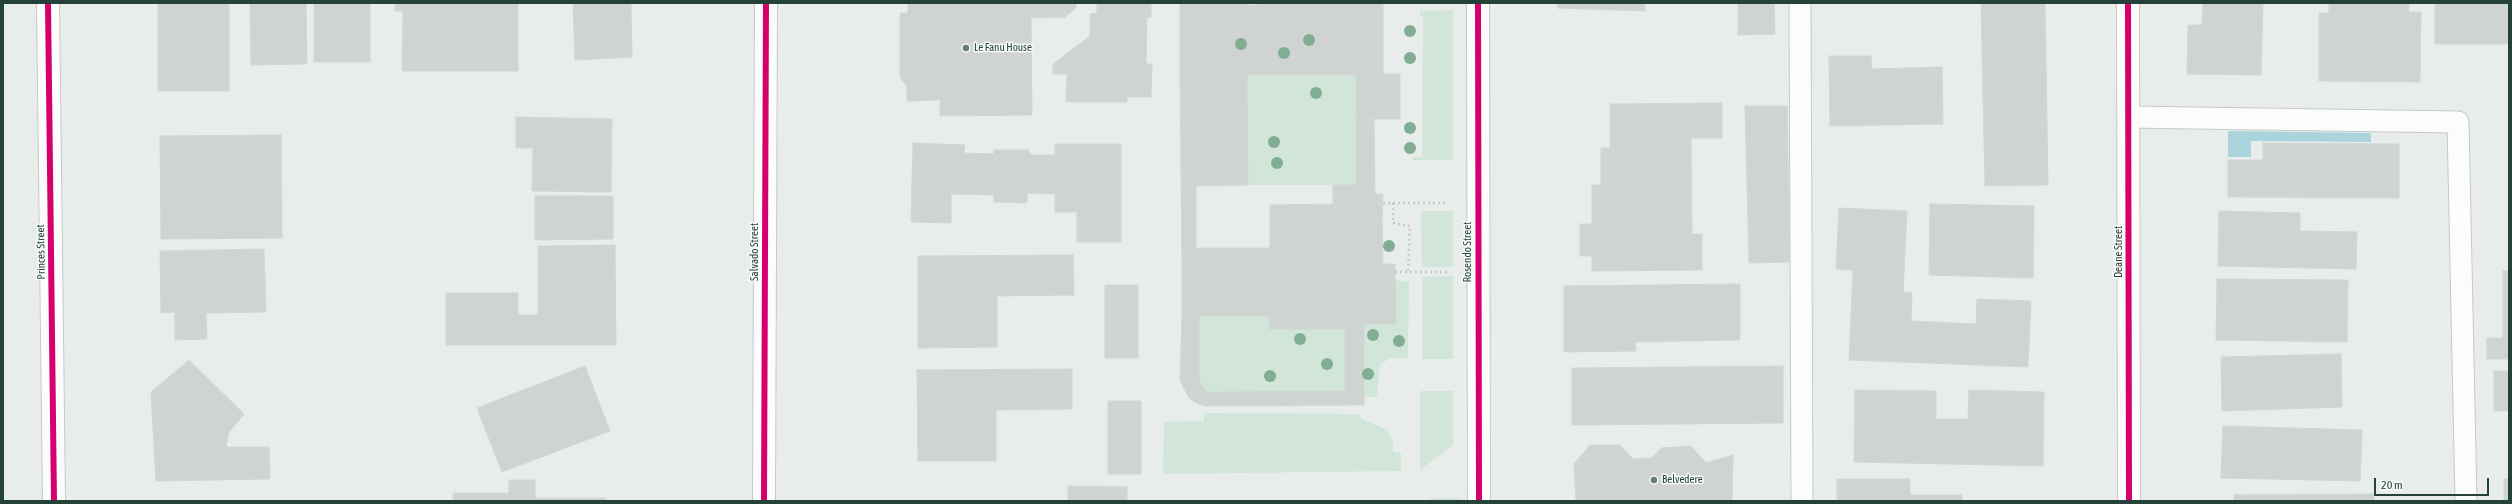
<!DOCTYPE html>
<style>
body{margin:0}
#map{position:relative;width:2512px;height:504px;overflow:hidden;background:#e8edeb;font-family:"Asap Condensed",sans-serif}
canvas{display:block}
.frame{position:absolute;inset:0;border:4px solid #24423a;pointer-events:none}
.scale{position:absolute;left:2374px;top:478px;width:115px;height:18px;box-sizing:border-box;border:2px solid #24423a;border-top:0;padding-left:5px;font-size:12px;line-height:14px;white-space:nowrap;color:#24423a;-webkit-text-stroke:3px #f7fbf9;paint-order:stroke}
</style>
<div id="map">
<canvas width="2512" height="504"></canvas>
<div class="frame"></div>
<div class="scale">20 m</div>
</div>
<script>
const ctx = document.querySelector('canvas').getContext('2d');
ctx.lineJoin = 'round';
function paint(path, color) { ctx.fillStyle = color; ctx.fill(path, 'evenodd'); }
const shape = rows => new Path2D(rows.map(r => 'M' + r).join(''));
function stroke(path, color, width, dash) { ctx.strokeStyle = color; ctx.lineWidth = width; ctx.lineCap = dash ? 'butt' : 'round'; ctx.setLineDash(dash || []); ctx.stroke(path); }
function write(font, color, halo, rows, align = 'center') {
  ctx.font = font + ' "Asap Condensed",sans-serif'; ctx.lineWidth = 3; ctx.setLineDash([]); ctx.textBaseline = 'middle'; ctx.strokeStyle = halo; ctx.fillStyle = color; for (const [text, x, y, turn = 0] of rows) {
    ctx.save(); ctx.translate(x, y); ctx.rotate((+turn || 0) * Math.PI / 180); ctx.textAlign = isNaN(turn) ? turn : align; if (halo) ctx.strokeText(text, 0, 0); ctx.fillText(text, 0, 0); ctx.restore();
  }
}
paint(shape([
 [1453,10,1453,160,1413,160,1413,157,1422,157,1423,17,1420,16,1420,11],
 [1247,75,1356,75,1356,185,1248,185],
 [1421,211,1453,211,1453,267,1422,267],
 [1453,276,1453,359,1422,359,1422,277],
 [1395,280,1409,282,1408,358,1391,358,1380,364,1377,397,1364,397,1364,324,1395,324],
 [1199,316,1269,316,1269,329,1345,329,1345,391,1207,392,1202,386,1199,378],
 [1420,391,1453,391,1453,445,1420,470],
 [1204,413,1361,414,1361,419,1383,428,1389,434,1393,442,1393,452,1401,453,1401,471,1163,474,1164,422,1204,421],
 [1430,498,1462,498,1462,501,1430,501]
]), '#d1e6d8');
paint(shape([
 [2228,131,2371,133,2371,142,2251,141,2251,157,2228,157]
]), '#a9d4db');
const building = shape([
 [158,3,229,3,229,91,158,91,158,3],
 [250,3,306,3,307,64,251,65,250,3],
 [314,3,370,3,370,62,314,62,314,3],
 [395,3,518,3,518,71,402,71,403,11,395,11,395,3],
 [631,3,632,57,575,60,573,4,631,3],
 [908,3,1076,3,1076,8,1065,17,1031,18,1032,115,940,116,940,100,907,101,907,86,900,78,900,13,908,13,908,3],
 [1097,3,1151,3,1151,17,1147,17,1146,64,1152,64,1151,97,1127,97,1127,102,1066,102,1067,74,1053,74,1053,64,1090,36,1090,14,1097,13,1097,3],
 [1180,3,1247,3,1247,34,1221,34,1221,75,1180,75,1180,3],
 [1258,3,1383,3,1383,74,1400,74,1400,119,1356,119,1356,75,1221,75,1221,34,1247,34,1247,5,1258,5,1258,3],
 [1558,3,1645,3,1645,11,1557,8,1558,3],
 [1738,3,1774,3,1775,34,1738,35,1738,3],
 [1981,3,2045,3,2048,185,1985,186,1981,3],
 [2203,3,2263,3,2261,75,2187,74,2188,25,2202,25,2203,3],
 [2329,3,2409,3,2409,12,2421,12,2420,82,2319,81,2319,13,2329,13,2329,3],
 [2435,3,2481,3,2482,44,2435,44,2435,3],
 [2481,3,2509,3,2509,44,2482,44,2481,3],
 [1829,56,1871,56,1872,69,1942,67,1943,124,1830,126,1829,56],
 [1180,75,1247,75,1248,185,1196,186,1196,266,1182,266,1180,75],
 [1722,103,1722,138,1691,138,1692,234,1702,234,1702,270,1592,271,1592,256,1580,256,1580,224,1592,224,1592,185,1601,185,1601,148,1610,148,1610,104,1722,103],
 [1745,106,1787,106,1790,262,1749,263,1745,106],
 [516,117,612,119,611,192,532,191,533,148,516,148,516,117],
 [1356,119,1374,119,1375,194,1383,194,1382,218,1368,218,1368,210,1335,210,1335,204,1333,204,1333,185,1356,185,1356,119],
 [281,135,282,238,161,239,160,136,281,135],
 [913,143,965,145,964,153,995,154,994,195,951,194,951,223,911,222,913,143],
 [2263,143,2399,144,2399,198,2228,197,2228,160,2263,160,2263,143],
 [1055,144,1121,144,1121,242,1077,242,1077,212,1055,212,1055,144],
 [994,150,1028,150,1031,155,1055,155,1055,194,1027,193,1027,203,994,202,994,150],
 [535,196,613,196,613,239,535,240,535,196],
 [1335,204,1335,210,1368,210,1368,218,1382,218,1383,264,1395,264,1396,324,1364,324,1364,405,1207,406,1207,392,1345,391,1345,329,1269,329,1269,316,1182,316,1182,266,1196,266,1196,248,1270,248,1270,205,1335,204],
 [1930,204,2034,206,2033,278,1929,275,1930,204],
 [1839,208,1907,211,1903,292,1912,293,1911,321,1976,324,1977,299,2031,301,2028,367,1849,360,1853,270,1836,269,1839,208],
 [2219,211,2300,213,2300,231,2357,232,2356,269,2218,266,2219,211],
 [615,245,616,345,446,345,446,293,518,293,518,315,538,315,538,246,615,245],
 [264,249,266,312,206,313,207,339,175,340,175,312,161,313,160,251,264,249],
 [1073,255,1074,295,997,296,997,347,918,348,918,256,1073,255],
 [2503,271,2509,271,2509,359,2487,359,2487,338,2503,338,2503,271],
 [2217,279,2348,280,2347,342,2216,340,2217,279],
 [1740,284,1740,340,1635,342,1636,351,1564,352,1564,286,1740,284],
 [1105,285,1138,285,1138,358,1105,358,1105,285],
 [1182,316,1199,316,1199,378,1202,386,1207,392,1207,406,1198,404,1189,398,1180,381,1182,316],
 [2341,354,2342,407,2222,411,2221,357,2341,354],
 [189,360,244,414,229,432,226,447,269,447,270,479,156,481,151,392,189,360],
 [585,366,610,431,502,472,477,408,585,366],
 [1783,366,1783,423,1572,425,1572,368,1783,366],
 [1072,369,1072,409,996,410,996,461,918,461,917,370,1072,369],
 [2494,371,2509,371,2509,411,2494,411,2494,371],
 [1855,390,1936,391,1936,419,1968,419,1969,390,2044,392,2043,466,1854,462,1855,390],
 [1108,401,1141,401,1141,474,1108,474,1108,401],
 [2223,426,2362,430,2360,481,2221,478,2223,426],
 [1590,445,1620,445,1633,459,1652,458,1661,448,1691,446,1706,463,1733,455,1732,501,1576,501,1574,464,1590,445],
 [1837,479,1910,479,1910,495,1962,495,1962,501,1837,501,1837,479],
 [2504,479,2509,479,2509,501,2504,501,2504,479],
 [509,480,535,480,535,498,606,498,606,501,453,501,453,493,509,493,509,480],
 [1068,486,1127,487,1127,501,1068,501,1068,486],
 [2374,494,2374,501,2234,501,2234,495,2374,494]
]);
paint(building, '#cfd4d2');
stroke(building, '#d1d6d4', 1);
const service = shape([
 [1800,3,1802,501],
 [2129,117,2458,122,2466,501]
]);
const minor = shape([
 [48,3,54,501],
 [1478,3,1479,501],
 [2128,3,2129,501]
]);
const tertiary = shape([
 [764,501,766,3]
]);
stroke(service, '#c5cac8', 23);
stroke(minor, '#c5cac8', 24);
stroke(tertiary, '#c5cac8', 24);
stroke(shape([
 [1383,203,1447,203],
 [1393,203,1393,223,1410,226,1408,272],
 [1395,272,1447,272]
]), '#c3ccca', 2.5, [2, 3]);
stroke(service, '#fcfcfc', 21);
stroke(minor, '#fcfcfc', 22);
stroke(tertiary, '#fcfcfc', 22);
stroke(shape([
 [48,3,54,501],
 [1478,3,1479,501],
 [2128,3,2129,501],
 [764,501,766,3]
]), '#d6006c', 6);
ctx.fillStyle = '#81ae93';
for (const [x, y] of [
 [1410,31],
 [1309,40],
 [1241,44],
 [1284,53],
 [1410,58],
 [1316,93],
 [1410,128],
 [1274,142],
 [1410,148],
 [1277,163],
 [1389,246],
 [1373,335],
 [1300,339],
 [1399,341],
 [1327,364],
 [1368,374],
 [1270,376]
]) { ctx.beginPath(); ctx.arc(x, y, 6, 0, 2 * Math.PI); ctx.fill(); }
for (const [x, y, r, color] of [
 [966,48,4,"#697e78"],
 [1654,480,4,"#697e78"]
]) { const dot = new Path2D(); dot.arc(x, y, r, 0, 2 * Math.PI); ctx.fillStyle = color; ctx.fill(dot); stroke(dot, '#f7fbf9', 1.5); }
write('11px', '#24423a', '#f7fbf9', [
 ["Le Fanu House",974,48],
 ["Belvedere",1662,480]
], 'left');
write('11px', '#24423a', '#f7fbf9', [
 ["Princes Street",41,252,-91],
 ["Salvado Street",755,252,-90],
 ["Rosendo Street",1468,252,-90],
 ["Deane Street",2119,252,-90]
]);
</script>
